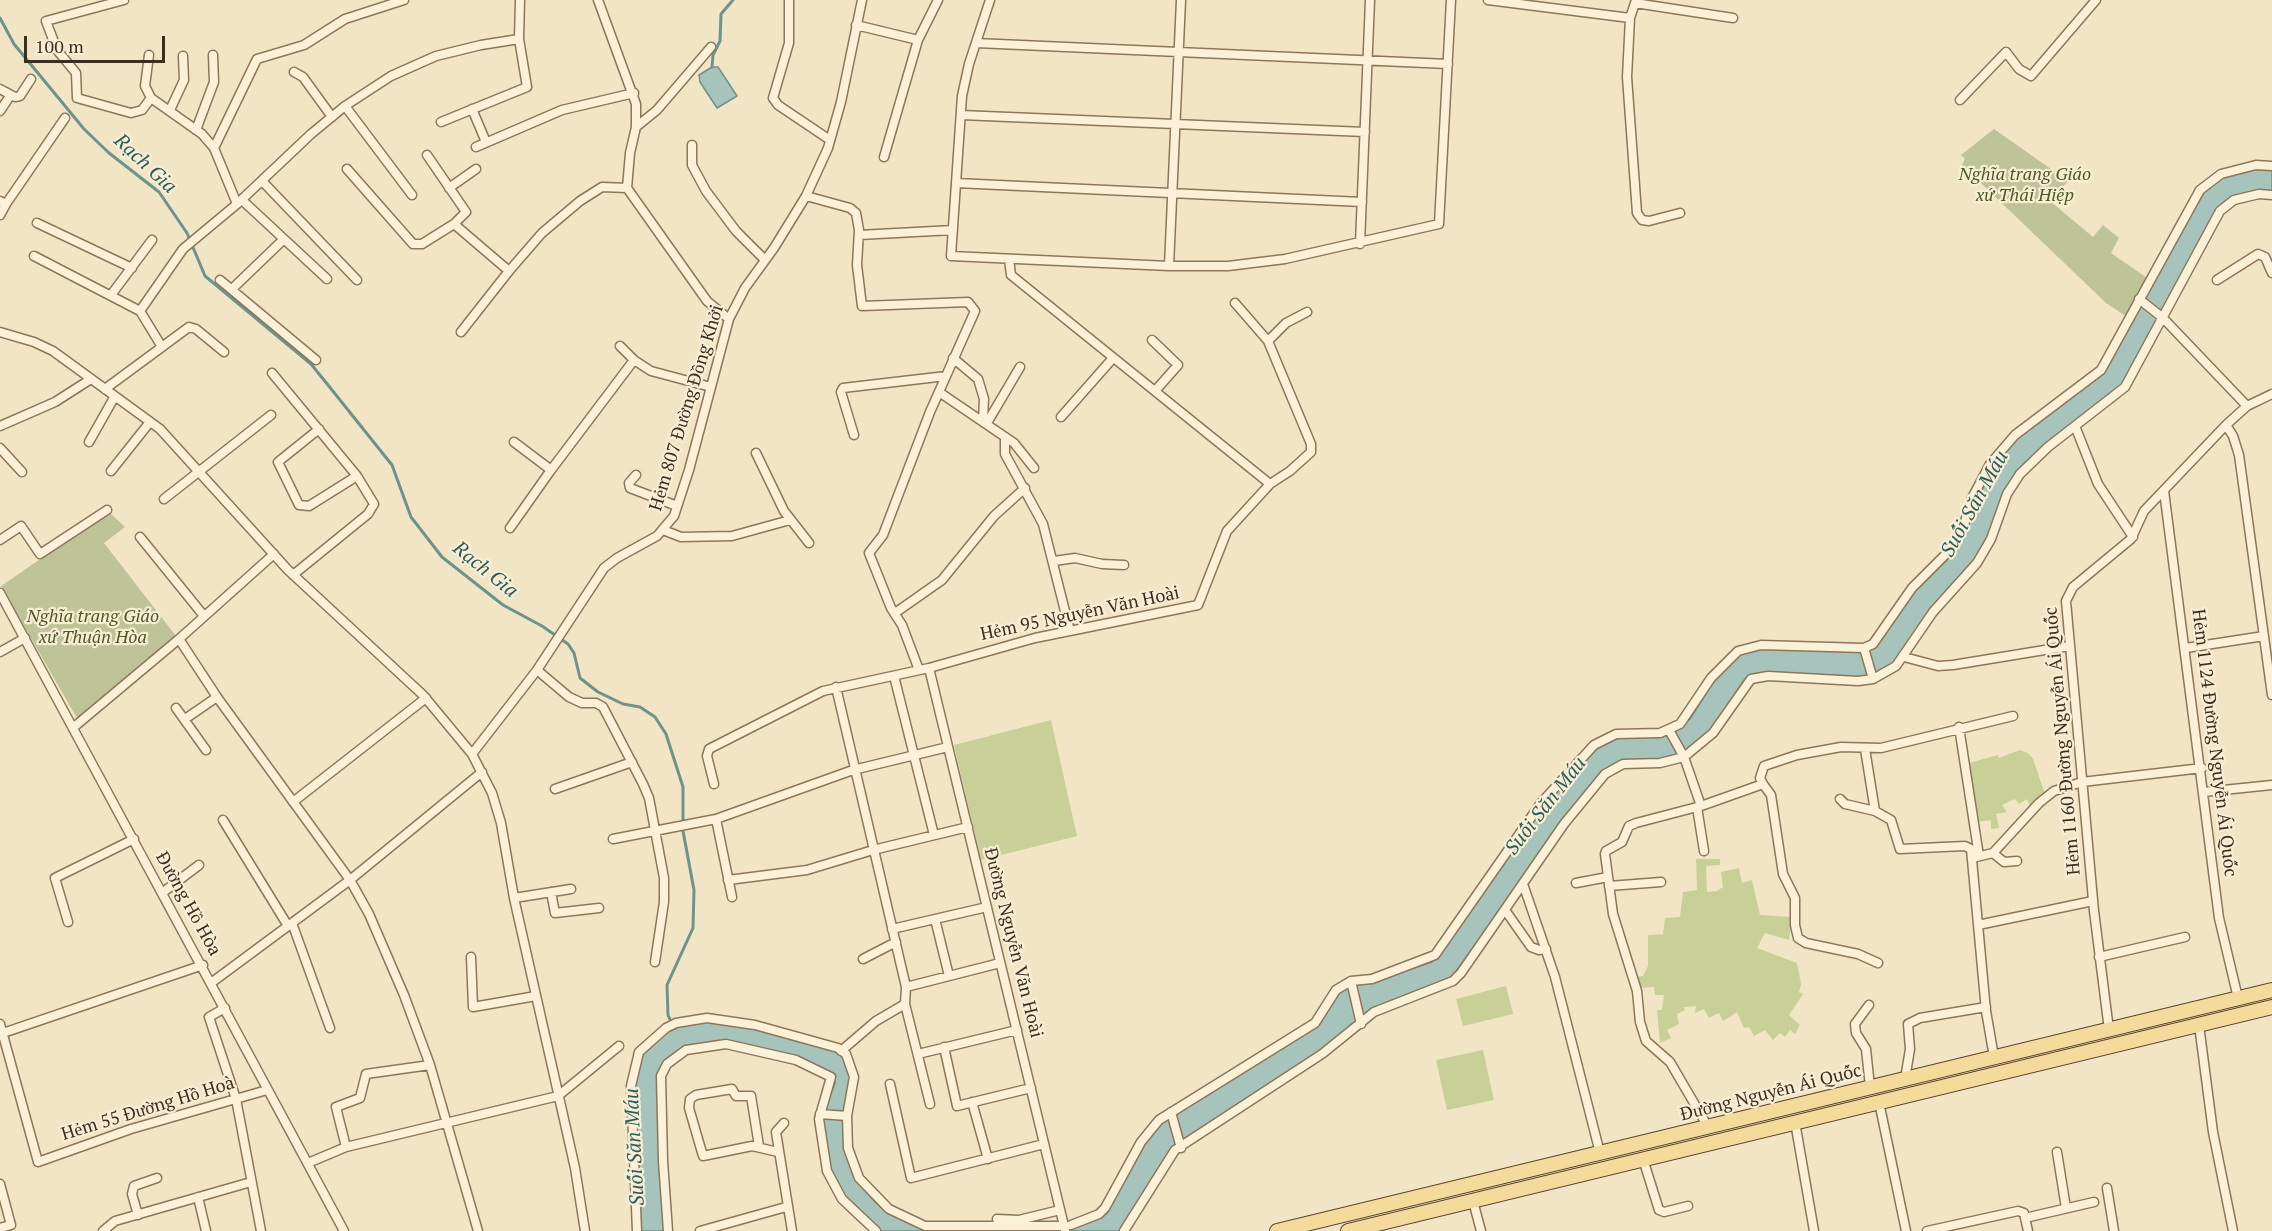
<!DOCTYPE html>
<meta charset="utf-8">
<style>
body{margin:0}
#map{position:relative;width:2272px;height:1231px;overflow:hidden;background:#f1e5c5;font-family:"PT Serif",serif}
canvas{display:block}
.scale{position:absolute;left:24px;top:36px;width:141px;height:27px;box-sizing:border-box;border:3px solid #3c2e1e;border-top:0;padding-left:8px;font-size:18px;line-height:21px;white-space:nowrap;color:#3c2e1e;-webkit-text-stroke:4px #f8eed5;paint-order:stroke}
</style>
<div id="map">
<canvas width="2272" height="1231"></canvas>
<div class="scale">100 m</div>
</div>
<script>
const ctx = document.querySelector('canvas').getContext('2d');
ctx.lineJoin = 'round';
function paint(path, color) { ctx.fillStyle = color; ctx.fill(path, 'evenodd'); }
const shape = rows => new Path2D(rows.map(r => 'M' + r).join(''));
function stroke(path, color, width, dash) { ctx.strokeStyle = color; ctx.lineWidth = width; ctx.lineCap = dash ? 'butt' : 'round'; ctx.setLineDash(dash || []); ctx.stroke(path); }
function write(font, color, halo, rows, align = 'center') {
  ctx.font = font + ' "PT Serif",serif'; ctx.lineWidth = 4.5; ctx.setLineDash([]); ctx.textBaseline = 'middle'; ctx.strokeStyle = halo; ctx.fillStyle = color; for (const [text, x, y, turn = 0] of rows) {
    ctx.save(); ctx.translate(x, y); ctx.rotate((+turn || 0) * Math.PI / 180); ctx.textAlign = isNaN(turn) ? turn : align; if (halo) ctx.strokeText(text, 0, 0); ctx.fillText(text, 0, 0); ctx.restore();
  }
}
paint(shape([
 [1051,720,1077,836,981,860,954,745],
 [2020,750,2028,753,2033,759,2045,794,2031,808,2027,799,2019,804,2015,799,2002,805,2007,812,1996,814,1999,828,1991,829,1991,820,1977,822,1969,763,1998,755,1999,758],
 [1696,859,1720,859,1720,865,1706,866,1707,892,1717,891,1723,887,1721,872,1739,868,1742,883,1752,880,1760,915,1792,917,1789,940,1765,933,1757,948,1797,963,1801,984,1799,992,1803,994,1789,1015,1800,1025,1795,1034,1790,1030,1785,1037,1780,1033,1773,1040,1765,1030,1754,1036,1749,1027,1744,1028,1737,1012,1723,1021,1719,1013,1709,1018,1704,1009,1695,1013,1696,1006,1684,1007,1685,1010,1677,1014,1679,1024,1667,1030,1671,1038,1660,1043,1657,1010,1662,1010,1664,995,1655,995,1654,987,1640,988,1636,977,1643,976,1648,966,1648,935,1663,934,1665,918,1680,917,1683,892,1697,890],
 [1506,986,1513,1014,1463,1026,1456,999],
 [1483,1050,1494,1100,1447,1110,1436,1060]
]), '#c8d098');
paint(shape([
 [1994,129,2068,181,2050,201,2093,237,2103,225,2119,238,2111,253,2147,278,2127,317,2106,303,1962,165,1965,159,1961,155],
 [109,512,125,527,104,543,176,636,78,720,1,586]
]), '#bec497');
const water = shape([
 [712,67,718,67,737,96,717,108,700,82,699,75,712,67],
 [2256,168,2272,170,2272,192,2232,197,2123,385,2046,444,2004,492,1988,537,1974,561,1893,664,1876,674,1858,678,1775,672,1750,675,1744,680,1710,732,1679,755,1660,760,1622,761,1603,771,1451,978,1371,1010,1320,1052,1173,1148,1120,1231,981,1231,1072,1228,1101,1217,1156,1126,1316,1027,1338,992,1354,984,1365,984,1432,962,1439,956,1543,803,1589,753,1617,738,1662,737,1679,728,1690,719,1714,681,1739,654,1760,649,1862,651,1874,647,1915,590,1951,554,1994,465,2018,437,2103,372,2202,192,2222,177,2256,168],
 [707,1022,726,1022,754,1029,836,1051,844,1057,851,1077,843,1135,849,1164,856,1179,875,1202,887,1212,919,1228,942,1231,881,1231,845,1197,830,1169,822,1118,835,1083,834,1076,796,1056,726,1041,684,1047,665,1061,658,1075,659,1162,665,1231,641,1231,634,1086,642,1054,667,1032,677,1027,707,1022]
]);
paint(water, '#a7c4bc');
stroke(water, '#6d938a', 1.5);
stroke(shape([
 [0,18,14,44,84,129,109,153,159,192,187,233,205,276,311,364,328,385,392,465,411,517,442,557,503,605,542,626,568,644,574,653,580,678,598,692,623,704,640,707,655,717,666,734,683,787,683,831,694,890,693,928,667,985,668,1015,672,1024],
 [712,67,713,55,720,41,721,14,733,0]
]), '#6d938a', 3);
const minor = shape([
 [124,0,46,21,57,50,76,73,77,98,131,113,142,110,151,98],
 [598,0,636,104,636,127,630,153,627,188,707,301,729,319],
 [789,0,789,43,773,98,778,105,830,140],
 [990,0,969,64,962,96,951,256,1169,266,1228,266,1285,259,1439,224,1451,0],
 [1488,0,1630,18],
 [1636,0,1630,18,1627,77,1637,213,1642,220,1649,221,1680,213],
 [1635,3,1733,18],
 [856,25,918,40],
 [976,43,1448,64],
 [149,55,145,86,151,98,202,134,214,148],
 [294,72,303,77,332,117],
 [0,89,15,97,20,96,31,79],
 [1960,100,2006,52,2019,69,2031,76,2096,0],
 [345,106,412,195],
 [472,109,486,142],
 [170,110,184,80,183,56],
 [0,111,10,96],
 [961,115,1365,132],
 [441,122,527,87,519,39],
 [636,127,657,110,711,47],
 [196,130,214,82,213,55],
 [692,145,692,165,706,191,736,231,765,260],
 [476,147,562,110,634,93],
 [427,155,466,212,454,224],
 [884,157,918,40,938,0],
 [347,169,413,244,422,244,454,224,509,271,542,233,580,201,602,187,627,188],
 [262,181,357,280],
 [956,183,1362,202],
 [449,188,476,169],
 [806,196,850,208,856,213,859,230,857,265,862,306,968,302,975,311,930,412,883,535,869,553,891,608,902,625,919,670],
 [242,200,327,279],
 [0,201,6,204,0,215],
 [6,204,65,118],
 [237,204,214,148,257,59,304,45,345,19,404,0],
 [37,223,132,268],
 [859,235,953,230],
 [1360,244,1370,0],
 [34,256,140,311],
 [1009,259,1011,275,1270,484],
 [1169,266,1181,0],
 [220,280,316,360],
 [2217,280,2258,254,2265,257,2272,273],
 [232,289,284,239],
 [111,295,152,240],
 [2139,299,2163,318,2247,406],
 [1235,303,1268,341],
 [0,332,34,342,53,351,160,429,288,570,423,695,472,754,492,793,501,823,514,898,575,1168,585,1231],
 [461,332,509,271],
 [1152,340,1178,365,1155,391],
 [620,346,634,360,651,371,711,387],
 [162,347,140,311,183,249,237,204,311,134,345,106,391,76,436,56,481,45,519,39,520,0],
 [953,358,978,379,984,399,983,420],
 [272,373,357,476,374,504,368,514,293,575],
 [105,389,189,327,196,329,224,352],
 [939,392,1014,443,1034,468],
 [1061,417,1113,358],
 [987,423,1020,367],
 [2226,425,2233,436,2239,455,2272,695],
 [0,426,55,402,91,379],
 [2075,426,2098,484,2133,537],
 [319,429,278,462,299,505,309,506,357,476],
 [854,435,841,392,843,388,946,376],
 [1005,437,1005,454,1043,524,1070,631],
 [89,442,115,396],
 [514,442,551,470],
 [0,448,22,472],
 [756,453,784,511,809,543],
 [111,471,150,422],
 [636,475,629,483,630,488,677,506],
 [2164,491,2219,918,2238,998],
 [164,499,271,415],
 [510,528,551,470,634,360],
 [663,530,681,537,732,536,790,520],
 [140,537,204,616],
 [0,540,21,526,40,554,107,510],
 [1054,561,1075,558,1102,564,1124,565],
 [0,593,344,1231],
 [895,613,942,580,994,516,1025,488],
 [179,639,217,697,350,880,369,914,404,995,430,1065,478,1231],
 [1864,648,1873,679],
 [2186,648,2264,636],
 [0,652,25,638],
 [1904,657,1938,666,1953,665,2069,646],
 [929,668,1065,1230],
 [537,670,569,697,582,703,596,703,603,707,643,784,649,798,664,878,664,902,655,962],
 [894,676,934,835],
 [836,687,906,987,905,1004,930,1104],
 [176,708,206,750],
 [185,719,217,697],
 [74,727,179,639,274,554],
 [1959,727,1979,856],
 [1669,730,1684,757,1701,806,1636,823,1629,826,1622,842,1606,851,1605,854,1613,914,1637,991,1640,1022,1646,1041,1670,1062,1708,1127],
 [1865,749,1875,811,1891,820,1900,849,1965,846,1971,849,1986,1011,1994,1057],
 [472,754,537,670,604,568,617,558,657,536,674,516,689,470,729,319,745,288,774,248,806,196,828,148,841,102,862,0],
 [714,784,707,756,709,749,823,691,929,668,1035,638,1198,605,1227,531,1270,484,1290,471,1311,452,1311,444,1268,341,1286,323,1307,312],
 [1763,784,1771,795,1783,874,1795,898,1795,925,1798,938,1806,943,1858,954,1878,963],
 [555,789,632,762],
 [2204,792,2272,785],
 [1840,799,1845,804,1875,811],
 [293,802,426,698],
 [1701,806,1763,784,1760,778,1764,766,1797,755,1841,747,1881,748,2013,716],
 [1697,807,1704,851],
 [716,819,732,897],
 [223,820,288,926],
 [613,839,716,819,853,770,948,747],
 [1993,853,2004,862,2017,861],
 [1972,858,1993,853,2039,803,2054,791,2082,782,2202,768],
 [728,880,807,870,873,850,968,827],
 [1576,883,1608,877],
 [1523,884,1555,977,1600,1153],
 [1609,886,1661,882],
 [551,892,555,913,599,908],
 [162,893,199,865],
 [514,898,571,889],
 [1505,910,1531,947,1539,950,1546,949],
 [935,919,949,976],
 [68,922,55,878,134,839],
 [292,923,330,1028],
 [1978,925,2093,901],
 [892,929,987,907],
 [471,957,473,1007,536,996],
 [2099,957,2185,937],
 [863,959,896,942],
 [1351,981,1361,1024],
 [211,983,350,880,482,772],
 [906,987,1000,963],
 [1869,1005,1855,1024,1856,1033,1866,1049,1870,1087],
 [225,1008,209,1017,236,1099,261,1231],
 [0,1024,38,1162,131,1129,267,1090],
 [2199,1025,2213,1132,2233,1231],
 [2109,1030,2094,911,2066,601,2073,587,2131,539,2144,511,2226,425,2247,406,2272,394],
 [0,1034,203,965],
 [944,1047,957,1106,1031,1088],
 [841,1051,876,1021,905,1004],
 [918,1054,1017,1030],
 [1905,1079,1910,1049,1908,1024,1920,1018,1986,1007],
 [890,1084,911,1178,1044,1144],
 [972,1102,988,1159],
 [1879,1102,1906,1231],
 [1171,1112,1181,1148],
 [820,1114,847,1116],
 [1795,1122,1814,1231],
 [784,1123,776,1132,792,1231],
 [759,1146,751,1096,736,1096,732,1089,696,1095,690,1099,689,1108,703,1156,752,1146,778,1152],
 [346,1147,336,1107,360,1098,366,1074,430,1065],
 [2057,1152,2066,1208],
 [1643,1159,1659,1210,1664,1212,1688,1206],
 [308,1163,346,1147,558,1096,619,1046],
 [0,1184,11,1225,0,1228],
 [2107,1188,2114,1231],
 [198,1197,206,1231],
 [1473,1201,1481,1231],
 [138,1215,132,1194,134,1186,157,1178],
 [2025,1218,2094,1202],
 [997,1219,1019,1220,1060,1210],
 [1071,1225,1099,1214,1105,1208,1141,1142,1159,1120,1315,1023,1336,990,1351,981,1372,979,1435,955,1541,803,1594,745,1616,734,1660,733,1680,724,1711,678,1738,651,1761,645,1864,648,1873,644,1912,588,1948,552,1964,525,1972,498,1990,464,2015,435,2101,370,2200,190,2221,174,2256,165,2272,166],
 [103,1231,115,1221,251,1182],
 [637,1231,631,1086,639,1052,666,1028,676,1023,707,1018,755,1025,838,1048,846,1054,854,1077,847,1116,848,1148,859,1178,889,1209,925,1226,1064,1226],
 [668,1231,663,1161,661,1076,667,1064,686,1050,726,1044,796,1060,831,1077,819,1119,827,1171,842,1199,876,1231],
 [700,1231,786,1207],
 [1124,1231,1175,1150,1322,1054,1374,1012,1453,981,1461,973,1564,824,1605,774,1623,764,1660,763,1684,757,1713,733,1751,679,1768,676,1858,681,1873,679,1896,666,1933,612,1977,563,1991,539,2007,494,2020,474,2048,447,2125,387,2220,211,2234,200,2259,194,2272,195],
 [1927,1231,2018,1211,2024,1213,2028,1231]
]);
const primary = shape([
 [1277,1231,2272,990],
 [1348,1231,2272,1007]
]);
stroke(minor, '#8d765a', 11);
stroke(primary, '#5b442e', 16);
stroke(minor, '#fbf1d9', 8);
stroke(primary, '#f5db9b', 14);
write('italic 18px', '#4b5a24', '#f8eed5', [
 ["Nghĩa trang Giáo",2025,175],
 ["xứ Thái Hiệp",2025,196],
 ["Nghĩa trang Giáo",93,617],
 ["xứ Thuận Hòa",93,638]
]);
write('18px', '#3c2e1e', '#f8eed5', [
 ["Hẻm 807 Đường Đồng Khởi",687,408,-73],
 ["Hẻm 95 Nguyễn Văn Hoài",1080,614,-12],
 ["Hẻm 1160 Đường Nguyễn Ái Quốc",2063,741,-95],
 ["Hẻm 1124 Đường Nguyễn Ái Quốc",2214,743,83],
 ["Đường Hồ Hòa",188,904,61],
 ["Đường Nguyễn Văn Hoài",1013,943,76],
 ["Đường Nguyễn Ái Quốc",1771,1093,-14],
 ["Hẻm 55 Đường Hồ Hoà",148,1109,-17]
]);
write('italic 20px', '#2d5d5b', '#f8eed5', [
 ["Rạch Gia",145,164,43],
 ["Suối Săn Máu",1975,504,-61],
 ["Rạch Gia",485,570,39],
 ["Suối Săn Máu",1546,806,-52],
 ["Suối Săn Máu",635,1147,-93]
]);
</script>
